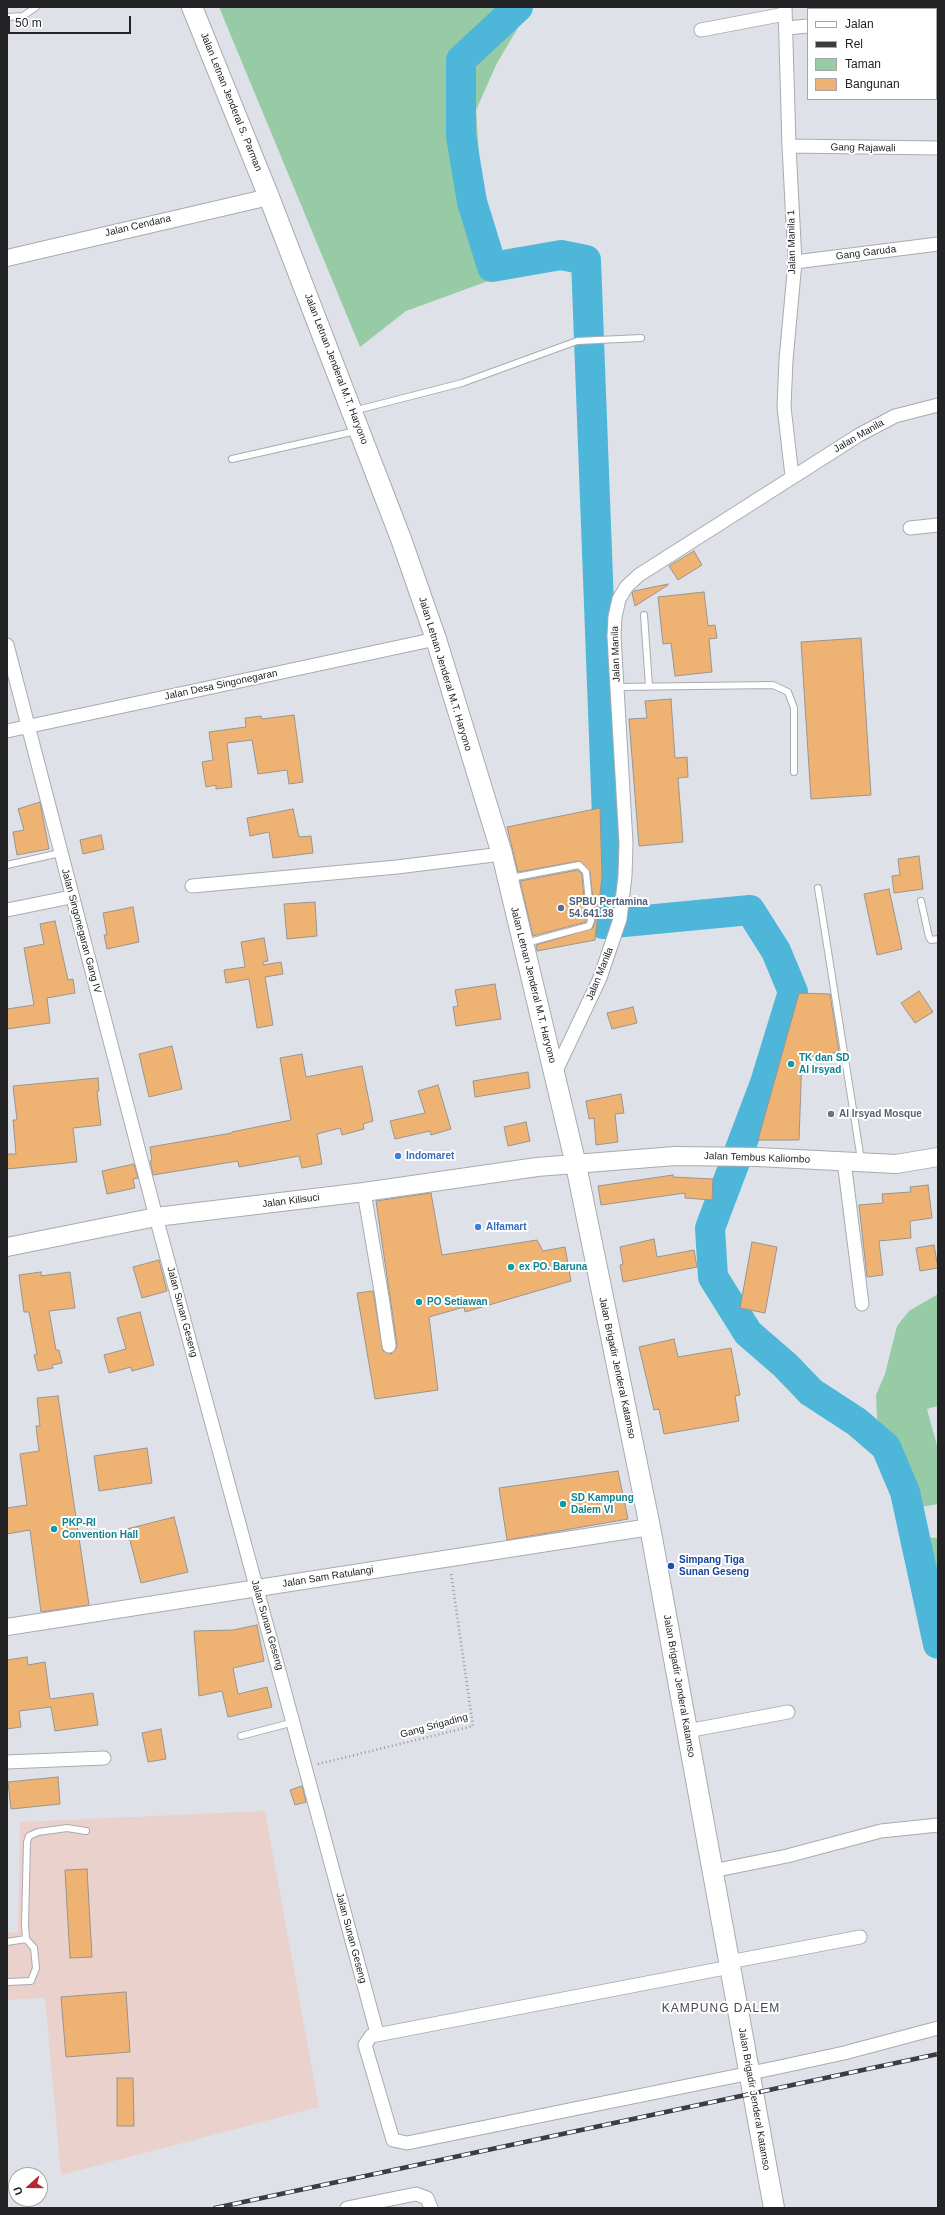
<!DOCTYPE html>
<style>
body{margin:0}
#map{position:relative;width:945px;height:2215px;overflow:hidden;background:#dfe1e9;font-family:Arial,sans-serif}
canvas{display:block}
.frame{position:absolute;inset:0;border:8px solid #232326;pointer-events:none}
.legend{position:absolute;left:807px;top:8px;width:130px;height:92px;box-sizing:border-box;background:#fff;border:1px solid #a7a7a8;margin:0;padding:5px 7px;list-style:none;font-size:12px;color:#232326}
.legend li{display:flex;align-items:center;gap:8px;height:20px}
.legend b{width:20px;border:1px solid #a7a7a8}
.north{position:absolute;left:8px;top:2167px;width:40px;height:40px;box-sizing:border-box;background:#fff;border:1px solid #a7a7a8;border-radius:50%;rotate:249deg;font-size:11px;font-weight:700;line-height:16px;text-align:center;color:#232326}
.north::after{content:'';display:block;margin:auto;width:14px;height:18px;background:#b7272b;clip-path:polygon(50% 0,100% 100%,50% 72%,0 100%)}
.scale{position:absolute;left:8px;top:16px;width:123px;height:18px;box-sizing:border-box;border:2px solid #232326;border-top:0;padding-left:5px;font-size:12px;line-height:14px;white-space:nowrap;color:#232326;-webkit-text-stroke:3px #fff;paint-order:stroke}
</style>
<div id="map">
<canvas width="945" height="2215"></canvas>
<div class="frame"></div>
<ul class="legend">
<li><b style="height:5px;background:#fff"></b>Jalan</li>
<li><b style="height:5px;background:#3d3d41"></b>Rel</li>
<li><b style="height:11px;background:#97cba5"></b>Taman</li>
<li><b style="height:11px;background:#eeb372"></b>Bangunan</li>
</ul>
<div class="north">U</div>
<div class="scale">50 m</div>
</div>
<script>
const ctx = document.querySelector('canvas').getContext('2d');
ctx.lineJoin = 'round';
function paint(path, color) { ctx.fillStyle = color; ctx.fill(path, 'evenodd'); }
const shape = rows => new Path2D(rows.map(r => 'M' + r).join(''));
function stroke(path, color, width, dash) { ctx.strokeStyle = color; ctx.lineWidth = width; ctx.lineCap = dash ? 'butt' : 'round'; ctx.setLineDash(dash || []); ctx.stroke(path); }
function write(font, color, halo, rows, align = 'center') {
  ctx.font = font + ' Arial,sans-serif'; ctx.lineWidth = 4; ctx.setLineDash([]); ctx.textBaseline = 'middle'; ctx.strokeStyle = halo; ctx.fillStyle = color; for (const [text, x, y, turn = 0] of rows) {
    ctx.save(); ctx.translate(x, y); ctx.rotate((+turn || 0) * Math.PI / 180); ctx.textAlign = isNaN(turn) ? turn : align; if (halo) ctx.strokeText(text, 0, 0); ctx.fillText(text, 0, 0); ctx.restore();
  }
}
paint(shape([
 [265,1811,319,2107,61,2175,45,1998,7,2000,7,1933,18,1932,20,1822]
]), '#ebd1cb');
paint(shape([
 [219,7,525,7,522,21,497,63,476,110,481,182,502,276,406,311,360,347],
 [938,1294,938,1406,927,1409,938,1449,938,1504,916,1508,877,1418,876,1395,885,1374,897,1326,909,1311],
 [920,1537,938,1538,938,1609,930,1586]
]), '#97cba5');
stroke(shape([
 [518,7,461,60,461,136,472,202,492,267,561,255,586,260,609,870,603,924,750,910,776,951,793,992,765,1083,710,1228,713,1277,748,1333,785,1365,811,1392,857,1422,886,1447,905,1492,938,1644]
]), '#4eb7d9', 30);
const building = shape([
 [694,551,702,565,678,580,669,566,694,551],
 [668,584,668,585,635,606,632,593,634,591,668,584],
 [704,592,708,626,715,625,717,638,709,639,712,672,675,676,671,643,663,644,658,597,704,592],
 [861,638,871,795,811,799,801,642,861,638],
 [671,699,675,758,687,757,688,777,678,778,683,842,639,846,629,719,647,718,645,701,671,699],
 [294,715,303,782,289,784,287,770,258,774,252,740,227,743,232,787,216,789,216,785,206,787,202,762,213,760,209,732,246,727,245,718,261,716,262,719,294,715],
 [40,802,49,849,17,855,13,832,24,830,18,809,40,802],
 [600,808,602,876,595,940,537,951,536,945,593,928,595,921,590,872,579,861,518,872,507,827,600,808],
 [293,809,299,837,311,836,313,853,273,858,269,832,250,836,247,818,293,809],
 [101,835,104,849,83,854,80,840,101,835],
 [919,856,923,889,894,893,892,876,900,875,898,859,919,856],
 [578,870,582,874,586,922,533,936,520,881,578,870],
 [889,889,902,949,877,955,864,894,889,889],
 [315,902,317,936,287,939,284,904,315,902],
 [133,907,139,942,107,949,104,935,107,935,103,913,133,907],
 [55,921,68,980,73,979,75,993,47,998,50,1023,7,1029,7,1009,34,1005,24,948,44,944,40,924,55,921],
 [264,938,268,961,263,962,263,965,281,962,283,974,265,977,273,1025,257,1028,249,979,226,983,224,970,245,967,241,942,264,938],
 [495,984,501,1019,456,1026,453,1007,458,1006,455,990,495,984],
 [919,991,933,1012,915,1023,901,1003,919,991],
 [799,993,830,994,839,1052,802,1058,799,1140,758,1140,799,993],
 [633,1007,637,1023,612,1029,607,1013,633,1007],
 [172,1046,182,1089,149,1097,139,1054,172,1046],
 [302,1054,306,1077,362,1066,373,1121,363,1124,364,1129,342,1135,340,1128,317,1134,322,1164,302,1168,299,1156,239,1167,238,1161,153,1175,150,1161,152,1161,150,1147,232,1133,232,1132,291,1120,280,1058,302,1054],
 [528,1072,530,1088,475,1097,473,1081,528,1072],
 [98,1078,99,1091,97,1091,101,1125,73,1128,77,1162,7,1169,7,1154,16,1154,13,1120,17,1120,13,1086,98,1078],
 [438,1085,451,1129,431,1135,430,1131,395,1139,390,1121,425,1113,418,1091,438,1085],
 [621,1094,624,1113,615,1114,618,1142,596,1145,594,1118,589,1119,586,1101,621,1094],
 [526,1122,530,1141,508,1146,504,1127,526,1122],
 [134,1164,138,1178,133,1179,135,1188,107,1194,102,1171,134,1164],
 [673,1175,673,1177,713,1179,712,1200,685,1198,685,1193,601,1205,598,1186,673,1175],
 [928,1185,932,1218,910,1221,911,1238,879,1241,883,1275,867,1277,859,1205,883,1203,882,1194,911,1192,910,1187,928,1185],
 [431,1193,442,1255,537,1240,543,1251,565,1247,571,1281,465,1312,464,1307,429,1317,438,1390,375,1399,357,1293,373,1291,383,1351,391,1354,396,1349,397,1345,376,1201,431,1193],
 [654,1239,657,1257,694,1250,697,1267,623,1282,620,1265,623,1264,620,1247,654,1239],
 [752,1242,777,1247,765,1313,740,1308,752,1242],
 [934,1245,938,1268,920,1271,916,1248,934,1245],
 [159,1260,167,1291,142,1298,133,1267,159,1260],
 [41,1272,41,1276,70,1272,75,1308,49,1311,56,1350,59,1350,62,1363,52,1365,53,1368,38,1371,34,1355,37,1354,29,1312,24,1312,19,1275,41,1272],
 [140,1312,154,1365,132,1371,131,1367,109,1373,104,1355,126,1349,117,1318,140,1312],
 [674,1339,678,1357,731,1348,740,1395,735,1396,739,1421,664,1434,659,1409,654,1410,639,1347,674,1339],
 [58,1396,89,1605,41,1612,30,1530,7,1534,7,1508,27,1505,20,1454,39,1451,36,1426,40,1426,37,1398,58,1396],
 [147,1448,152,1483,99,1491,94,1456,147,1448],
 [618,1471,628,1519,507,1540,499,1488,618,1471],
 [174,1517,188,1572,141,1583,127,1529,174,1517],
 [257,1625,264,1661,233,1668,238,1694,267,1687,272,1707,228,1717,222,1691,199,1696,194,1631,233,1630,257,1625],
 [27,1657,28,1665,45,1662,50,1699,93,1693,98,1725,55,1731,51,1707,19,1711,21,1727,7,1729,7,1660,27,1657],
 [161,1729,166,1759,148,1762,142,1733,161,1729],
 [58,1777,60,1804,11,1809,8,1782,58,1777],
 [302,1786,306,1802,295,1805,290,1790,302,1786],
 [87,1869,92,1957,70,1958,65,1870,87,1869],
 [126,1992,130,2052,66,2057,61,1997,126,1992],
 [117,2078,133,2078,134,2126,117,2126,117,2078]
]);
paint(building, '#eeb372');
stroke(building, '#9a948e', 1);
const service = shape([
 [7,17,23,16,36,7],
 [353,411,462,383,577,341,641,338],
 [232,459,356,431],
 [644,615,649,686],
 [618,687,773,685,788,692,794,708,794,772],
 [7,865,60,853],
 [511,878,579,865,586,872,591,921,589,926,526,943],
 [818,888,861,1160],
 [921,901,929,937,931,940,938,939],
 [241,1736,294,1722],
 [7,1942,26,1939],
 [7,1982,31,1981,36,1968,34,1948,26,1939,25,1925,27,1842,29,1836,38,1832,67,1828,86,1831]
]);
const minor = shape([
 [785,7,789,146,795,262,786,360,784,407,792,476],
 [915,7,915,9],
 [936,12,938,12],
 [787,28,808,26],
 [701,30,785,14],
 [789,146,938,148],
 [795,262,938,244],
 [910,528,938,525],
 [7,645,156,1217,377,2033],
 [7,731,436,639],
 [192,886,397,867,502,854],
 [7,910,71,897],
 [555,1073,600,978,620,919,625,876,626,843,614,636,615,617,619,599,627,586,639,575,859,435,895,416,938,405],
 [844,1161,862,1304],
 [364,1192,382,1297,389,1346],
 [687,1731,788,1712],
 [7,1762,104,1758],
 [712,1871,787,1856,881,1831,938,1825],
 [729,1962,860,1937],
 [730,1967,371,2036,365,2045,393,2140,407,2143,775,2068,844,2053,938,2028],
 [347,2208,416,2194,427,2198,431,2208]
]);
const tertiary = shape([
 [7,258,269,197],
 [7,1627,650,1527]
]);
const secondary = shape([
 [7,1247,156,1217,364,1192,537,1167,675,1156,757,1157,896,1164,938,1157]
]);
const primary = shape([
 [192,7,269,197,401,539,436,639,502,854,576,1165,650,1527,774,2208]
]);
stroke(service, '#a9aab2', 8);
stroke(minor, '#a9aab2', 15);
stroke(tertiary, '#a9aab2', 18);
stroke(secondary, '#a9aab2', 20);
stroke(primary, '#a9aab2', 22);
stroke(shape([
 [318,1764,473,1726,451,1573]
]), '#96979d', 2.5, [1, 3]);
stroke(service, '#fff', 6);
stroke(minor, '#fff', 13);
stroke(tertiary, '#fff', 16);
stroke(secondary, '#fff', 18);
stroke(primary, '#fff', 20);
const rail = shape([
 [215,2208,938,2054]
]);
stroke(rail, '#3d3d41', 4.5);
stroke(rail, '#fff', 3, [9]);
for (const [x, y, r, color] of [
 [561,908,4,"#5c6f8a"],
 [791,1064,4,"#0f9aa8"],
 [831,1114,4,"#6b7280"],
 [398,1156,4,"#3f7fe0"],
 [478,1227,4,"#3f7fe0"],
 [511,1267,4,"#0f9aa8"],
 [419,1302,4,"#0f9aa8"],
 [563,1504,4,"#0f9aa8"],
 [54,1529,4,"#0f9aa8"],
 [671,1566,4,"#1a4fb4"]
]) { const dot = new Path2D(); dot.arc(x, y, r, 0, 2 * Math.PI); ctx.fillStyle = color; ctx.fill(dot); stroke(dot, '#fff', 1.5); }
write('10px', '#232326', '#fff', [
 ["Jalan Letnan Jenderal S. Parman",231,102,68],
 ["Gang Rajawali",863,148,1],
 ["Jalan Cendana",138,226,-13],
 ["Jalan Manila 1",792,242,-91],
 ["Gang Garuda",866,253,-7],
 ["Jalan Letnan Jenderal M.T. Haryono",336,369,69],
 ["Jalan Manila",859,436,-30],
 ["Jalan Manila",616,654,-92],
 ["Jalan Letnan Jenderal M.T. Haryono",445,674,73],
 ["Jalan Desa Singonegaran",221,685,-12],
 ["Jalan Singonegaran Gang IV",81,931,75],
 ["Jalan Manila",600,974,-68],
 ["Jalan Letnan Jenderal M.T. Haryono",533,985,76],
 ["Jalan Tembus Kaliombo",757,1158,2],
 ["Jalan Kilisuci",291,1201,-7],
 ["Jalan Sunan Geseng",182,1312,75],
 ["Jalan Brigadir Jenderal Katamso",617,1368,78],
 ["Jalan Sam Ratulangi",328,1577,-9],
 ["Jalan Sunan Geseng",267,1625,74],
 ["Jalan Brigadir Jenderal Katamso",679,1686,80],
 ["Gang Srigading",434,1726,-15],
 ["Jalan Sunan Geseng",351,1938,75],
 ["Jalan Brigadir Jenderal Katamso",754,2099,80]
]);
write('bold 10px', '#4e5e75', '#fff', [
 ["SPBU Pertamina",569,902],
 ["54.641.38",569,914]
], 'left');
write('bold 10px', '#0d838f', '#fff', [
 ["TK dan SD",799,1058],
 ["Al Irsyad",799,1070],
 ["ex PO. Baruna",519,1267],
 ["PO Setiawan",427,1302],
 ["SD Kampung",571,1498],
 ["Dalem VI",571,1510],
 ["PKP-RI",62,1523],
 ["Convention Hall",62,1535]
], 'left');
write('bold 10px', '#5b616d', '#fff', [
 ["Al Irsyad Mosque",839,1114]
], 'left');
write('bold 10px', '#366cbe', '#fff', [
 ["Indomaret",406,1156],
 ["Alfamart",486,1227]
], 'left');
write('bold 10px', '#164399', '#fff', [
 ["Simpang Tiga",679,1560],
 ["Sunan Geseng",679,1572]
], 'left');
ctx.letterSpacing = '1px';
write('12px', '#484950', '#fff', [
 ["KAMPUNG DALEM",721,2009]
]);
ctx.letterSpacing = '0px';
</script>
